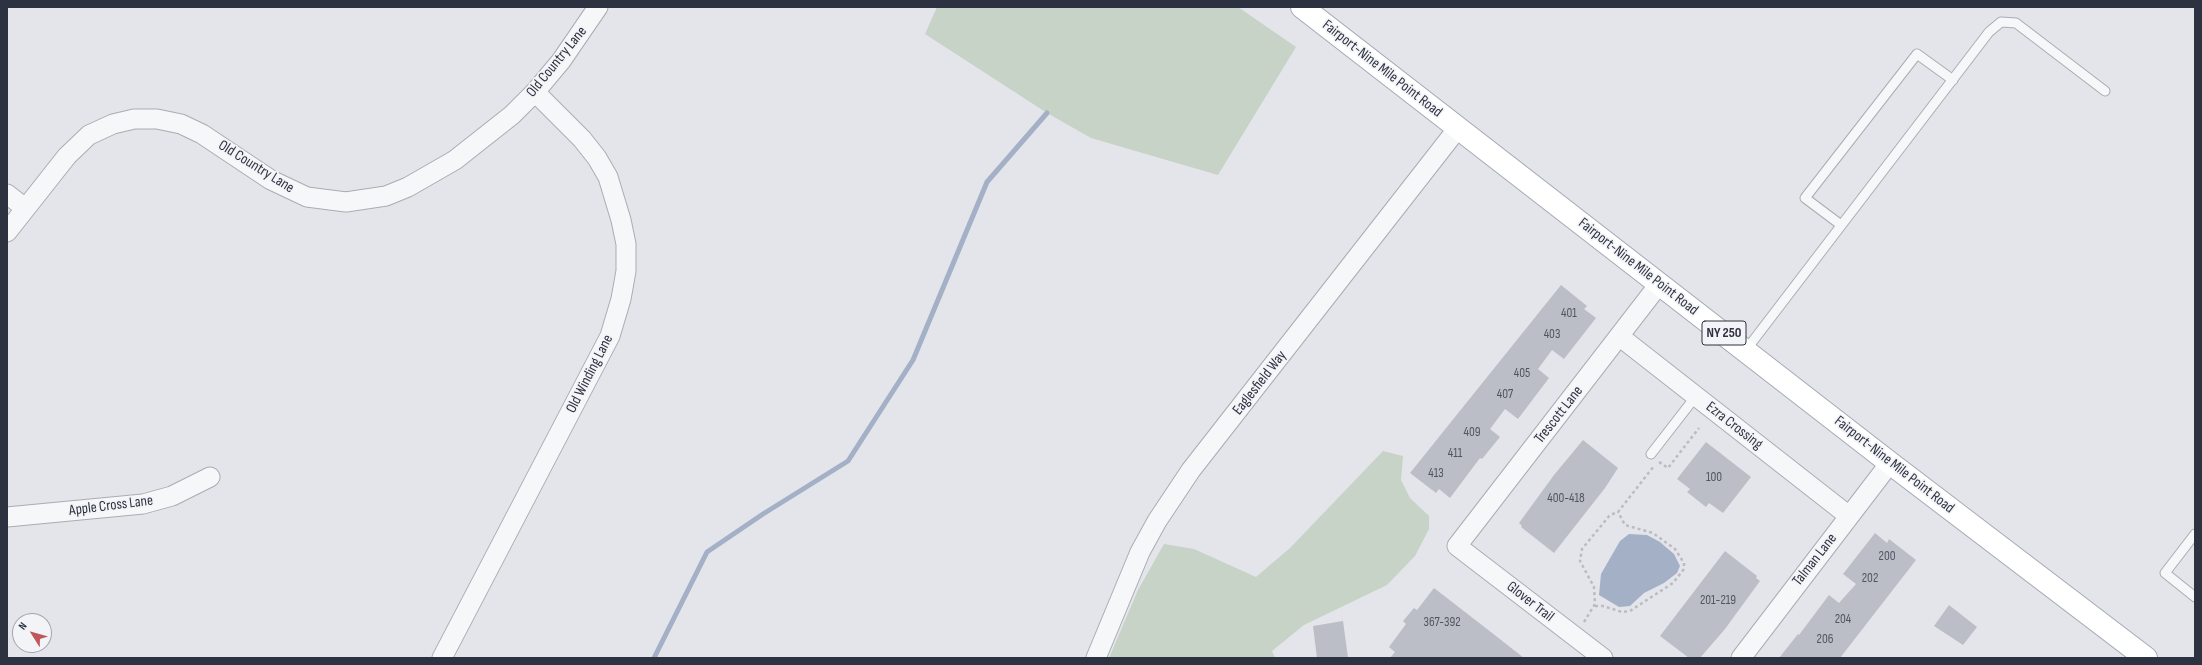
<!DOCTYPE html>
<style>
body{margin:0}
#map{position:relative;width:2202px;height:665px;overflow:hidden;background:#e4e5ea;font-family:"Sofia Sans Condensed",sans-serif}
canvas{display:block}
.frame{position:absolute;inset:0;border:8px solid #2d3240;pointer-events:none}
.north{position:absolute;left:12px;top:613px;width:40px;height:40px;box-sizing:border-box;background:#f3f4f7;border:1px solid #a4a6ae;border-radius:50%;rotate:307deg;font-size:11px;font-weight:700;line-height:16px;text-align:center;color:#2d3240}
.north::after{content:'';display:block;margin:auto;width:14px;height:18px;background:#c0575b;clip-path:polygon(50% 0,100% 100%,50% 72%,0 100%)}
</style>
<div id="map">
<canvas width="2202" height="665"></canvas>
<div class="frame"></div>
<div class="north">N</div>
</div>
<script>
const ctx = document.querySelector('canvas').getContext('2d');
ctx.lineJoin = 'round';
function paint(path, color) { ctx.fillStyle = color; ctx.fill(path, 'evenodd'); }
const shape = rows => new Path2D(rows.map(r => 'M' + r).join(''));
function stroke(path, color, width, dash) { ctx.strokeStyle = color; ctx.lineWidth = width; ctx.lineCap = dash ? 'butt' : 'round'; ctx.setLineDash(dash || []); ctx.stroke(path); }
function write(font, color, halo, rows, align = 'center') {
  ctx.font = font + ' "Sofia Sans Condensed",sans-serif'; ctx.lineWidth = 3.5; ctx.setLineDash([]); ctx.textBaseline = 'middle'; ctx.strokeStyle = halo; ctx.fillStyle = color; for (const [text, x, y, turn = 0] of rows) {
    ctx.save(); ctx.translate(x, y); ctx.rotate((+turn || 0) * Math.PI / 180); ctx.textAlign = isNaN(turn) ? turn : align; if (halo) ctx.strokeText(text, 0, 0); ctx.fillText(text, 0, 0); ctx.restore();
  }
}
paint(shape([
 [937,7,1238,7,1296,47,1218,175,1091,138,1047,113,925,34],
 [1383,451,1403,456,1401,480,1410,498,1429,516,1429,529,1415,556,1387,585,1304,625,1272,651,1275,658,1109,658,1138,590,1164,544,1194,549,1256,577,1290,548]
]), '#c7d3c6');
paint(shape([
 [1629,534,1647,535,1660,542,1674,554,1680,566,1677,573,1664,583,1644,593,1630,606,1619,607,1599,595,1601,574,1620,541]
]), '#a3b0c6');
stroke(shape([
 [654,658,707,552,763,514,848,461,913,360,987,182,1047,113]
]), '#a3b0c6', 5);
paint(shape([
 [1561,285,1587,306,1584,309,1596,318,1564,359,1552,350,1538,369,1549,378,1518,419,1505,409,1490,429,1500,437,1482,459,1480,458,1450,498,1439,489,1436,493,1410,473],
 [1583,440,1618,468,1605,488,1554,553,1521,527,1522,526,1519,523,1554,475],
 [1706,442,1751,477,1723,513,1709,503,1706,507,1687,492,1690,489,1677,479],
 [1875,533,1887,543,1889,539,1916,560,1840,658,1779,658,1798,634,1799,635,1829,595,1839,603,1856,584,1843,574],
 [1725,551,1757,576,1756,578,1760,581,1725,629,1700,658,1689,658,1660,636],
 [1434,588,1487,629,1524,658,1390,658,1395,652,1389,647,1406,624,1403,621,1414,608,1417,610],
 [1949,605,1977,627,1963,645,1934,626],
 [1343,621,1348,658,1317,658,1313,626]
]), '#bbbec6');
const lane = shape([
 [1841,225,1805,198,1917,54,1953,80],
 [1746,350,1989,32,2001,22,2016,23,2105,91],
 [1651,454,1696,396],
 [2195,534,2165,573,2195,597]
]);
const street = shape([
 [7,194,25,208],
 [7,232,67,156,89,135,113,124,134,119,157,119,181,124,202,134,271,180,307,197,346,202,386,196,408,187,455,160,512,115,535,92,561,61,598,7],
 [1619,336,1849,516],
 [7,517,143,504,172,496,210,477],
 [442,658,610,336,621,299,626,271,626,244,621,220,608,177,597,158,582,139,535,92],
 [1096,658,1140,552,1157,521,1191,470,1458,128],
 [1603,658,1457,546,1660,283],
 [1741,658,1890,463]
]);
const primary = shape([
 [1302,7,1890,463,2146,658]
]);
stroke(lane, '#a9acb4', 11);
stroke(street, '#a9acb4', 21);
stroke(primary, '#a4a9b4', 24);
stroke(shape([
 [1659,462,1668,468,1699,428],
 [1595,606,1603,606,1622,612,1630,611,1673,583,1684,569,1684,563,1675,549,1653,533,1625,525,1618,512],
 [1584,622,1595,604,1594,587,1580,561,1582,549,1610,515,1618,512,1654,466]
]), '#babcc2', 2.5, [3, 3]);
stroke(lane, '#f6f7f9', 9);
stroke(street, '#f6f7f9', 19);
stroke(primary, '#fff', 22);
write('13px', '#505562', null, [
 ["401",1569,314],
 ["403",1552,335],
 ["405",1522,374],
 ["407",1505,395],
 ["409",1472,433],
 ["411",1455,454],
 ["413",1436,474],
 ["100",1714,478],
 ["400-418",1566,499],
 ["200",1887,557],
 ["202",1870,579],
 ["201-219",1718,601],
 ["204",1843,620],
 ["367-392",1442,623],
 ["206",1825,640]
]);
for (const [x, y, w] of [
 [1724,333,44]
]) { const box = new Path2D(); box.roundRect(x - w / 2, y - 12, w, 24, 3); ctx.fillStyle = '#f3f4f7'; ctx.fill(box); stroke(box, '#2d3240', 1); }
write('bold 14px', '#2d3240', null, [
 ["NY 250",1724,333]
]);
write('15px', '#2d3240', '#f3f4f7', [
 ["Old Country Lane",557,62,-51],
 ["Fairport-Nine Mile Point Road",1382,69,38],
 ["Old Country Lane",256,167,32],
 ["Fairport-Nine Mile Point Road",1638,267,38],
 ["Old Winding Lane",590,374,-63],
 ["Eaglesfield Way",1260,383,-52],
 ["Trescott Lane",1559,415,-52],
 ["Ezra Crossing",1734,426,38],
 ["Fairport-Nine Mile Point Road",1894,465,38],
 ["Apple Cross Lane",111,506,-7],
 ["Talman Lane",1815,560,-52],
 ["Glover Trail",1530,602,38]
]);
</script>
